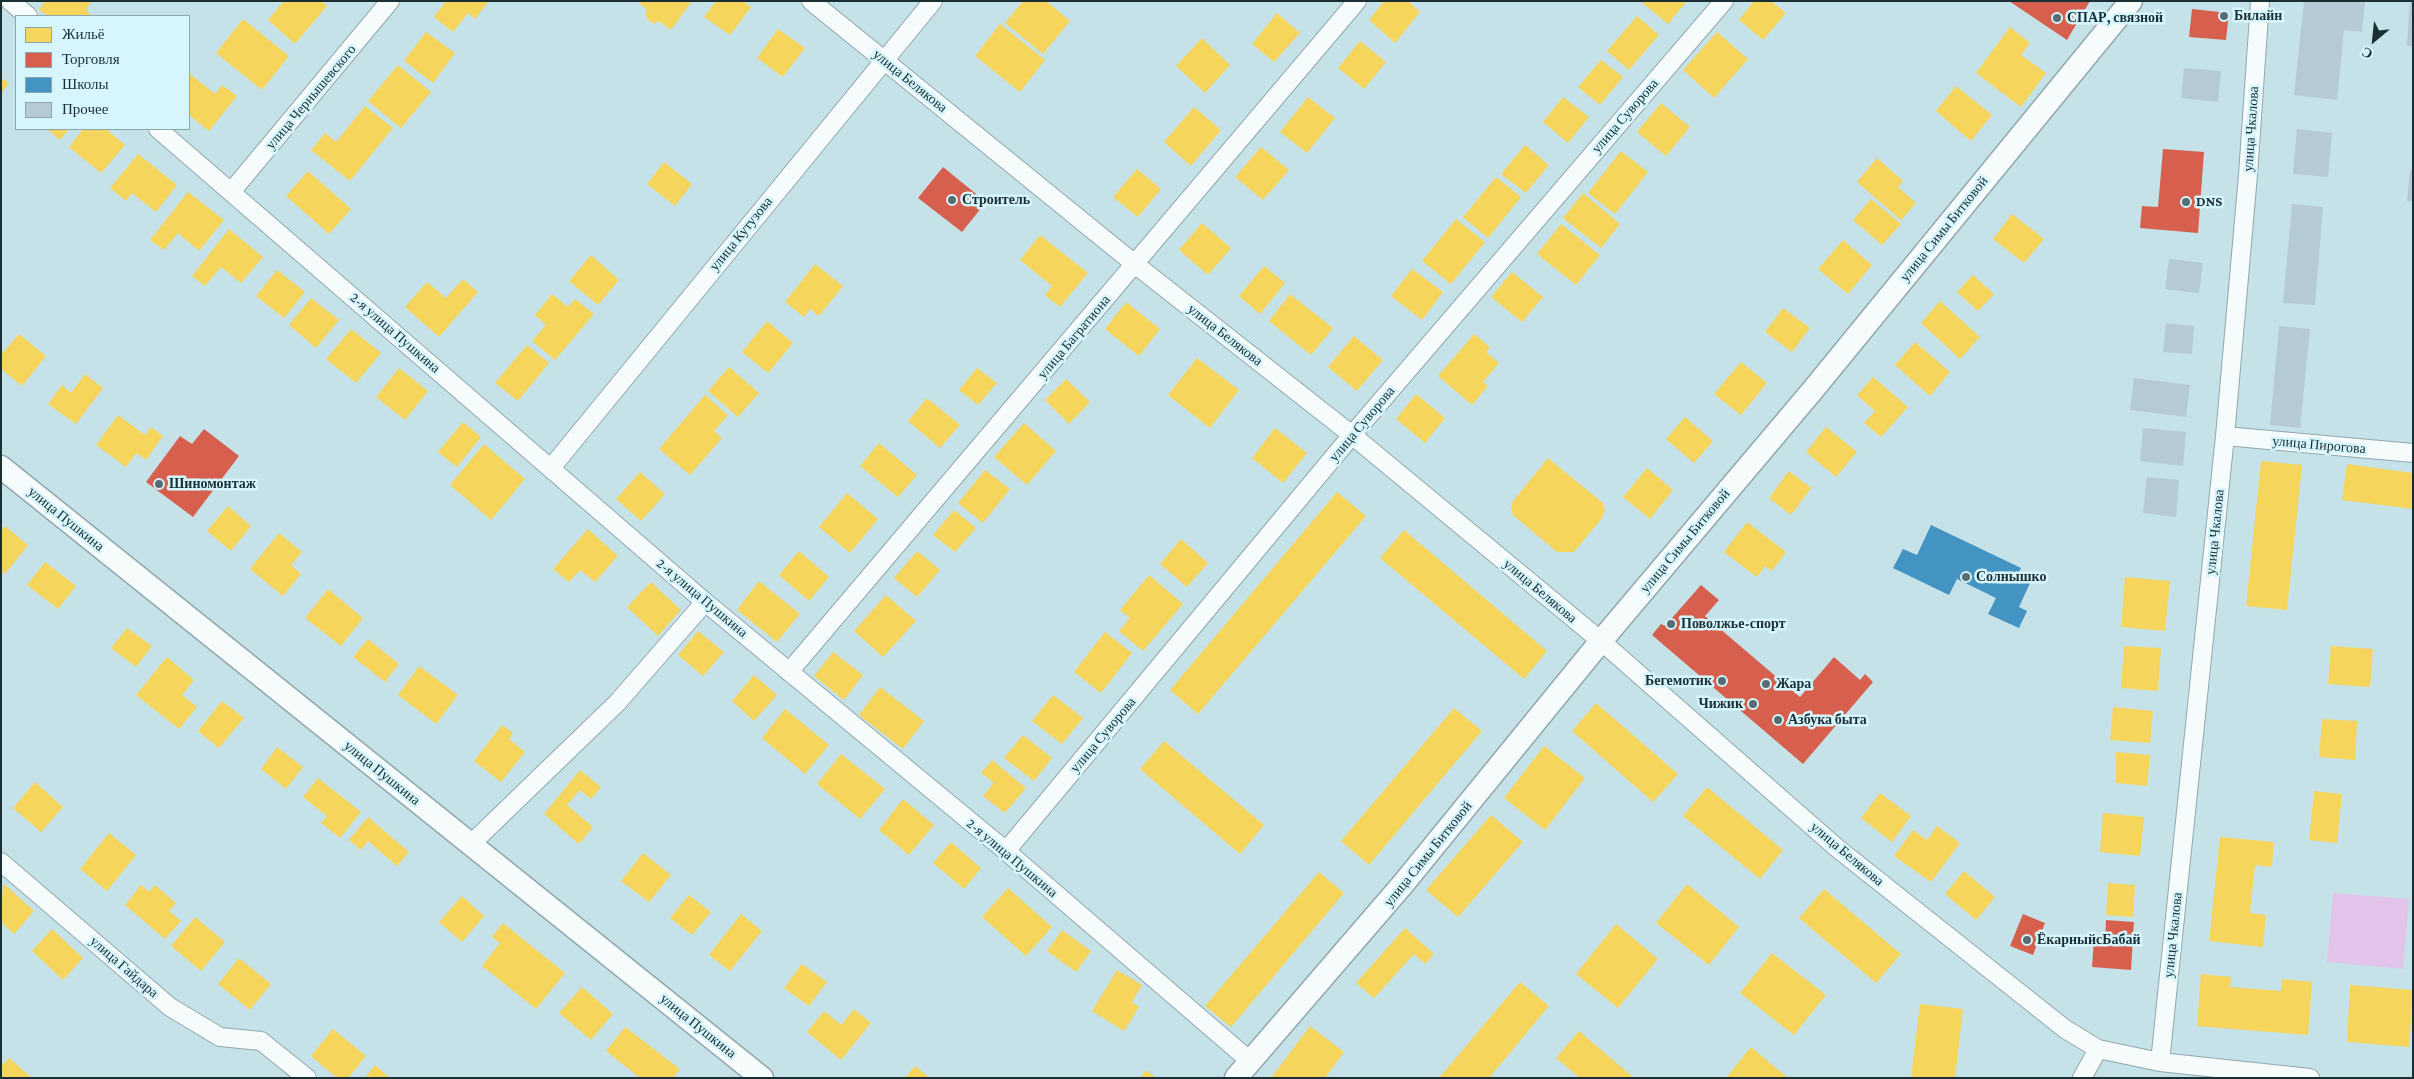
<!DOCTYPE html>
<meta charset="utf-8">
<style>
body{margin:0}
#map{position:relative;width:2414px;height:1079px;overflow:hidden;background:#c6e2e9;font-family:"Crimson Pro",serif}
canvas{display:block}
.frame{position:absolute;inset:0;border:2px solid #1a2f34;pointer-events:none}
.legend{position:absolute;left:15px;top:15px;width:175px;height:115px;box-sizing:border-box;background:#d6f5fc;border:1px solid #8ba6ac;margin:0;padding:6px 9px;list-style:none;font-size:15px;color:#1a2f34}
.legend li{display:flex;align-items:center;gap:10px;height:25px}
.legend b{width:25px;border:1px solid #8ba6ac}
.north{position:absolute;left:2349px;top:15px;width:50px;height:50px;-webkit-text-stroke:4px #d6f5fc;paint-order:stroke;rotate:208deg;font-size:14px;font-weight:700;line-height:20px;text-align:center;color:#1a2f34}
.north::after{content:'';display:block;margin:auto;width:18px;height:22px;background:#1a2f34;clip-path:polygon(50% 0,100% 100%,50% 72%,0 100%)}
</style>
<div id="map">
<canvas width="2414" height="1079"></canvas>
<div class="frame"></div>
<ul class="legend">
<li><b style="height:14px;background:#f6d55c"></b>Жильё</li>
<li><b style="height:14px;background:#d6604d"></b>Торговля</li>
<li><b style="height:14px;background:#4393c3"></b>Школы</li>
<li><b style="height:14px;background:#b5cad2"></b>Прочее</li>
</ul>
<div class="north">С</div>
</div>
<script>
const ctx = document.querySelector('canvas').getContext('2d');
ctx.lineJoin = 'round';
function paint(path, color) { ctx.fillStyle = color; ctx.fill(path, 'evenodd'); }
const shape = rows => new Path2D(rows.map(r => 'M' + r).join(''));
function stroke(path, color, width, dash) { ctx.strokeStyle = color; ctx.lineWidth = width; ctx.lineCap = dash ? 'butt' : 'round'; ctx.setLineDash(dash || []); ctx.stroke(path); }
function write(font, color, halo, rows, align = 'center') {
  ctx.font = font + ' "Crimson Pro",serif'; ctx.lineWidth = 5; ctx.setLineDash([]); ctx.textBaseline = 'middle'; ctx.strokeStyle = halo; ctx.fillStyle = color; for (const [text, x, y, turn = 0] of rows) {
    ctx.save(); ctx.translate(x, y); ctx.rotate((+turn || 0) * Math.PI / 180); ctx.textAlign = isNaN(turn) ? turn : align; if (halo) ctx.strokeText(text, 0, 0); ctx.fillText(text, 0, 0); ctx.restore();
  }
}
paint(shape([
 [2333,893,2409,899,2403,969,2327,962]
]), '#e2c3e9');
paint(shape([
 [45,1,92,1,86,10,92,16,48,16,39,10],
 [284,1,322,1,327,6,295,44,268,20],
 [446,1,489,1,475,19,468,13,453,32,434,17],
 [640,1,692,1,671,30,659,21,655,24,649,21,645,15,647,10,639,3],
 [716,1,743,1,751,7,730,35,704,17],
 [1023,1,1046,1,1070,21,1043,54,1005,23],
 [1384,1,1408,1,1420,12,1395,43,1369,20],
 [1640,1,1687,1,1668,24],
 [1754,1,1771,1,1786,13,1763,40,1739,20],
 [1277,13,1300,33,1274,62,1252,44],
 [1637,16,1659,35,1629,70,1607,51],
 [243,19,289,56,262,90,216,53],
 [1000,24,1045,60,1020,92,975,56],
 [2010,27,2030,43,2021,55,2046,73,2021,107,1976,73],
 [778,29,805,48,783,77,757,58],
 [426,32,455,53,433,83,404,61],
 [1717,32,1748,59,1714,98,1683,70],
 [1202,38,1230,65,1205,93,1176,66],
 [1360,41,1386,62,1364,89,1338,68],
 [1601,60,1623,77,1600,105,1578,87],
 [398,65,431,92,401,128,368,101],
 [190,74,215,94,222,85,237,96,209,131,189,115],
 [1,78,9,83,1,94],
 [1956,86,1992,115,1971,141,1936,111],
 [1308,97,1335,118,1307,153,1280,132],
 [1563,97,1589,117,1568,143,1543,122],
 [1661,103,1690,127,1666,156,1637,132],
 [365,106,393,128,350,181,311,150,325,133,336,142],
 [1194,107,1221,130,1191,166,1164,142],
 [47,129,69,129,60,140],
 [83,129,106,129,125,145,101,173,69,147],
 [1525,145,1549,165,1526,193,1501,174],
 [1261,147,1289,170,1263,200,1235,177],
 [1621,151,1648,172,1615,214,1588,193],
 [138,154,177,185,156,212,132,193,126,201,110,188],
 [1877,158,1903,181,1898,187,1916,203,1901,220,1857,182],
 [664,162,692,184,675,206,647,184],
 [1137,169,1161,189,1138,217,1113,197],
 [308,171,351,209,329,234,286,196],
 [1496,177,1521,197,1488,238,1463,217],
 [188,192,224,220,199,251,178,233,164,250,150,240],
 [1583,193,1620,224,1601,248,1563,218],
 [1871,199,1901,224,1882,245,1853,220],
 [2012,214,2044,239,2024,263,1993,239],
 [1456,219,1485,242,1451,284,1422,261],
 [1202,223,1231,248,1208,275,1179,250],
 [1561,224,1600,255,1576,285,1537,254],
 [229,229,263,257,241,283,221,267,205,286,192,276],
 [1040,235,1088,273,1060,307,1045,295,1052,286,1020,260],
 [1843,240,1872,265,1848,294,1818,269],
 [591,255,619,280,598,305,569,281],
 [815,264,843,286,819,316,810,309,804,317,785,302],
 [1264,266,1285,283,1260,314,1239,296],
 [1412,269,1443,292,1422,320,1391,296],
 [277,270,305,292,284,318,256,296],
 [1512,272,1543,297,1522,322,1491,297],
 [1973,275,1994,294,1978,311,1957,292],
 [463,279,478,292,439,337,405,307,427,282,446,298],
 [552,294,568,307,575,299,594,314,555,360,532,341,546,325,535,315],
 [1290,294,1333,328,1311,355,1269,321],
 [311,298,339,320,316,348,289,325],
 [1940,301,1980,337,1960,359,1921,323],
 [1126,302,1160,329,1139,356,1105,329],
 [1783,308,1810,328,1792,352,1765,332],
 [767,321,793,343,768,373,742,352],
 [351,329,381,353,356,383,326,359],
 [19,334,46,356,22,386,1,369,1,355],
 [1474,334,1490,347,1486,352,1499,363,1483,382,1488,386,1472,405,1438,376],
 [1354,336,1383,360,1357,391,1328,367],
 [1915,342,1950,372,1930,396,1895,365],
 [527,345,549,363,518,401,495,383],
 [1197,358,1239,390,1210,428,1168,395],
 [1741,362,1767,383,1741,415,1714,394],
 [729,367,759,393,738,417,708,391],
 [399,368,428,391,405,420,376,397],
 [977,368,997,383,978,405,959,390],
 [85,374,103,388,76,424,48,404,62,385,71,393],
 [1873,377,1908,407,1881,437,1864,423,1875,411,1857,395],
 [1066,379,1090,402,1069,424,1045,400],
 [1416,394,1445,418,1425,443,1396,419],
 [705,395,728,415,714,431,722,438,690,475,659,449],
 [927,398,960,425,940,448,908,421],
 [118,415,145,435,151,427,163,436,146,460,136,453,126,467,96,445],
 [1685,417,1713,441,1694,463,1666,439],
 [463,422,481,437,457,467,438,452],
 [1024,423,1056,451,1027,485,994,457],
 [1826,427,1857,452,1836,477,1806,452],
 [1275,428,1307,453,1283,483,1252,458],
 [879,443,917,475,898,497,860,466],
 [484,444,525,479,491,520,450,485],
 [1548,458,1603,503,1605,510,1602,518,1574,552,1557,552,1513,515,1511,508,1513,501],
 [2261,461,2302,465,2287,610,2246,606],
 [2347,464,2413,473,2413,509,2342,500],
 [1647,468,1673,490,1650,519,1623,497],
 [985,470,1010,489,983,523,958,503],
 [1789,471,1811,488,1791,515,1769,498],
 [640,472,665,494,641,521,616,499],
 [1337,492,1366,516,1198,714,1170,690],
 [847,493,878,519,850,553,819,527],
 [228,506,251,526,231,551,207,531],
 [954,510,976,528,955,552,933,535],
 [1747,522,1786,552,1772,571,1765,566,1757,577,1724,552],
 [5,526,28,545,5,574,1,572,1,531],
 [588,529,618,556,595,582,580,570,569,582,553,569],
 [1404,530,1547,651,1524,679,1380,558],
 [279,533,302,552,291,565,301,574,283,596,250,569],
 [1181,539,1208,563,1187,587,1160,564],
 [799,551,829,577,809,601,779,575],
 [917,551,940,570,917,597,894,578],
 [45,562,76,586,58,609,27,585],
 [1149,575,1183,604,1143,651,1119,631,1130,618,1120,610],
 [2125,577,2170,581,2165,631,2121,627],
 [759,581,800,614,777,642,737,610],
 [651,582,681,610,658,636,627,607],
 [328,589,363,618,341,646,305,618],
 [886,595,916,621,883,657,854,631],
 [127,628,152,646,136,667,111,648],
 [698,631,724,652,703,676,678,655],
 [1105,632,1132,653,1101,693,1074,672],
 [368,639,399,664,385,682,353,657],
 [2124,646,2161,648,2158,691,2121,688],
 [2331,646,2373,649,2370,687,2328,684],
 [833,652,863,675,844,700,814,676],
 [167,657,194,680,182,695,197,707,179,729,136,695],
 [419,666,458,695,436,724,398,695],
 [754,675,777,695,754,721,732,701],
 [880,687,924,721,903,749,859,715],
 [1053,695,1083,718,1062,744,1032,721],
 [222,701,244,718,219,748,198,731],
 [1596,703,1678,774,1653,802,1572,731],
 [2113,707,2153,711,2150,743,2110,740],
 [1454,708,1482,731,1369,865,1341,841],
 [785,709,829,745,805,774,762,738],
 [2322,719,2357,721,2355,760,2319,757],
 [502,725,513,733,509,739,525,752,501,782,474,761],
 [1023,735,1052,758,1034,781,1004,758],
 [1164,741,1264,825,1240,854,1140,769],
 [1544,746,1585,778,1545,830,1504,798],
 [277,747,303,767,286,789,261,769],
 [2116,752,2150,755,2147,786,2116,783],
 [841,754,885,789,860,819,817,784],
 [992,760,1026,788,1005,813,983,796,994,783,981,773],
 [580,770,601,787,591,799,580,790,567,805,593,827,579,844,544,814],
 [318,778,361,812,340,838,321,823,327,816,303,797],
 [35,782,63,807,41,832,13,808],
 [1707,787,1783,850,1760,879,1683,816],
 [2314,791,2342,794,2337,843,2309,840],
 [1880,793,1911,816,1892,842,1861,818],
 [903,799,934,825,909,855,879,830],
 [2103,813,2144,817,2140,856,2100,852],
 [1491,815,1523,842,1458,917,1426,890],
 [368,817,409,852,397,866,368,841,361,850,349,840],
 [1937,826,1960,843,1931,882,1894,856,1913,830,1927,840],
 [109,833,136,855,107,891,80,869],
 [2220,837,2274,842,2272,867,2255,865,2250,913,2266,915,2263,947,2209,941],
 [951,842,981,868,964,889,933,863],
 [643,853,671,875,649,902,621,881],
 [1964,871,1995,897,1976,920,1945,894],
 [1319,872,1344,893,1231,1027,1205,1006],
 [3,883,34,911,14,934,1,922],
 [2108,883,2135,885,2133,917,2106,915],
 [1687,884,1739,927,1709,965,1656,923],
 [141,885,149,892,155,885,176,903,169,911,181,921,165,939,125,905],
 [1008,888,1052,927,1026,956,982,917],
 [1824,889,1901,954,1876,983,1799,918],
 [689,895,711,912,692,935,670,918],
 [462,896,484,916,462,942,439,922],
 [741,914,762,931,730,971,709,955],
 [195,917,225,942,201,971,171,946],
 [503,923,565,973,536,1009,482,966,500,943,492,937],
 [1616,924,1658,959,1618,1008,1576,974],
 [1405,928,1434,954,1425,964,1414,954,1374,998,1356,983],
 [52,929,83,958,63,980,32,951],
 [1062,930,1091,951,1076,972,1047,951],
 [1772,953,1826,995,1794,1035,1740,993],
 [239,958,271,984,250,1010,218,984],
 [802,964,827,982,809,1006,784,988],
 [1117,970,1142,985,1132,1002,1139,1007,1124,1031,1092,1011],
 [2201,974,2231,977,2230,987,2281,991,2282,979,2312,982,2308,1035,2197,1026],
 [1520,982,1549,1006,1489,1078,1439,1078],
 [2350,985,2413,990,2409,1047,2347,1042],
 [582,987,613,1014,591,1040,559,1013],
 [1920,1004,1963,1009,1955,1078,1911,1078],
 [854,1009,871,1023,841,1060,807,1032,824,1011,841,1025],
 [1310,1026,1344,1052,1325,1078,1271,1078],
 [625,1027,680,1069,673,1078,640,1078,606,1051],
 [333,1029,366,1056,348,1078,337,1078,311,1056],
 [1579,1031,1634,1078,1580,1078,1556,1058],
 [1751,1047,1788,1078,1726,1078],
 [9,1058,32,1078,1,1078,1,1067],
 [375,1065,390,1078,365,1078],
 [915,1066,930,1078,905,1078],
 [1146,1070,1156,1078,1140,1078]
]), '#f6d55c');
paint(shape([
 [2009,1,2090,1,2067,40],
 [2192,9,2229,13,2226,40,2189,37],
 [2163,149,2204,152,2198,233,2140,228,2142,206,2158,207],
 [943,167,986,202,962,232,918,198],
 [204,429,239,456,193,517,146,482,180,436,192,444],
 [1701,585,1719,600,1705,616,1800,697,1834,657,1860,680,1865,674,1873,682,1803,764,1652,635,1661,624,1665,626],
 [2023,914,2045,923,2033,955,2010,946],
 [2106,920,2134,922,2131,970,2092,967,2094,939,2105,940]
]), '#d6604d');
paint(shape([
 [1931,525,2021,568,2017,576,2030,583,2019,607,2027,611,2019,628,1988,614,1996,598,1957,579,1949,595,1893,568,1903,549,1917,555]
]), '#4393c3');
paint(shape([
 [2304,1,2365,1,2362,32,2344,30,2337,100,2294,95],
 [2410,1,2413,1,2413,46,2407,46],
 [2184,68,2221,71,2218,102,2181,98],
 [2297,129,2332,133,2328,177,2293,174],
 [2410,171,2413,171,2413,202,2407,201],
 [2292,204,2323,207,2315,305,2283,303],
 [2169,259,2203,263,2199,293,2165,289],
 [2166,323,2194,326,2192,354,2163,352],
 [2279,326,2310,329,2300,428,2270,425],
 [2134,378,2190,385,2186,417,2130,410],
 [2143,428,2186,432,2183,466,2140,461],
 [2147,477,2179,480,2176,517,2143,513]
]), '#b5cad2');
const minor = shape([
 [10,1,28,16],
 [811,1,1136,265,1352,435,1601,641,1837,848,2065,1029,2098,1049,2160,1062,2310,1078],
 [158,129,705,602,1006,851,1250,1061],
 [231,192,390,1],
 [2225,436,2413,453],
 [551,468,933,1],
 [789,672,1357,1],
 [471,844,617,703,705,602],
 [1006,851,1352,435,1724,1],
 [1,862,170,1007,220,1037,261,1041,307,1078],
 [2160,1062,2225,436,2248,175,2260,1],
 [2082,1078,2098,1049]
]);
const tertiary = shape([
 [1,467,762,1078],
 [1236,1078,1403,884,1601,641,1812,391,2131,1]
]);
stroke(minor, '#91a7ac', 20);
stroke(tertiary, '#91a7ac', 25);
stroke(minor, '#f6fbfc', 18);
stroke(tertiary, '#f6fbfc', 22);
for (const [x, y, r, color] of [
 [2224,16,5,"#566e73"],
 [2057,18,5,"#566e73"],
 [952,200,5,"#566e73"],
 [2186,202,5,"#566e73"],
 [159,484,5,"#566e73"],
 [1966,577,5,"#566e73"],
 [1671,624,5,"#566e73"],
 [1722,681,5,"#566e73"],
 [1766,684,5,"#566e73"],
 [1753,704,5,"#566e73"],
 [1778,720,5,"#566e73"],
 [2027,940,5,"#566e73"]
]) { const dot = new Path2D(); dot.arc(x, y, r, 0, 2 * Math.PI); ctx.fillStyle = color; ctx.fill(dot); stroke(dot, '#d6f5fc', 2); }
write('bold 14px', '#1a2f34', '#d6f5fc', [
 ["Билайн",2234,16],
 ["СПАР, связной",2067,18],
 ["Строитель",962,200],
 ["DNS",2196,202],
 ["Шиномонтаж",169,484],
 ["Солнышко",1976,577],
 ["Поволжье-спорт",1681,624],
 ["Бегемотик",1712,681,"right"],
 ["Жара",1776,684],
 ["Чижик",1743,704,"right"],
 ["Азбука быта",1788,720],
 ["ЁкарныйсБабай",2037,940]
], 'left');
write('14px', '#1a2f34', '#d6f5fc', [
 ["улица Белякова",910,81,39],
 ["улица Чернышевского",311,97,-50],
 ["улица Суворова",1625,116,-49],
 ["улица Чкалова",2251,129,-86],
 ["улица Симы Битковой",1944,229,-51],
 ["улица Кутузова",741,234,-51],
 ["2-я улица Пушкина",395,333,41],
 ["улица Белякова",1225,335,38],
 ["улица Багратиона",1074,337,-50],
 ["улица Суворова",1362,424,-50],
 ["улица Пирогова",2319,445,5],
 ["улица Пушкина",66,519,39],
 ["улица Чкалова",2215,532,-84],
 ["улица Симы Битковой",1685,541,-50],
 ["улица Белякова",1540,591,40],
 ["2-я улица Пушкина",702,598,40],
 ["улица Суворова",1103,735,-50],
 ["улица Пушкина",382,773,39],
 ["улица Симы Битковой",1428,854,-51],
 ["улица Белякова",1847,854,40],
 ["2-я улица Пушкина",1012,858,40],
 ["улица Чкалова",2173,935,-84],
 ["улица Гайдара",124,967,41],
 ["улица Пушкина",698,1026,39]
]);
</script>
